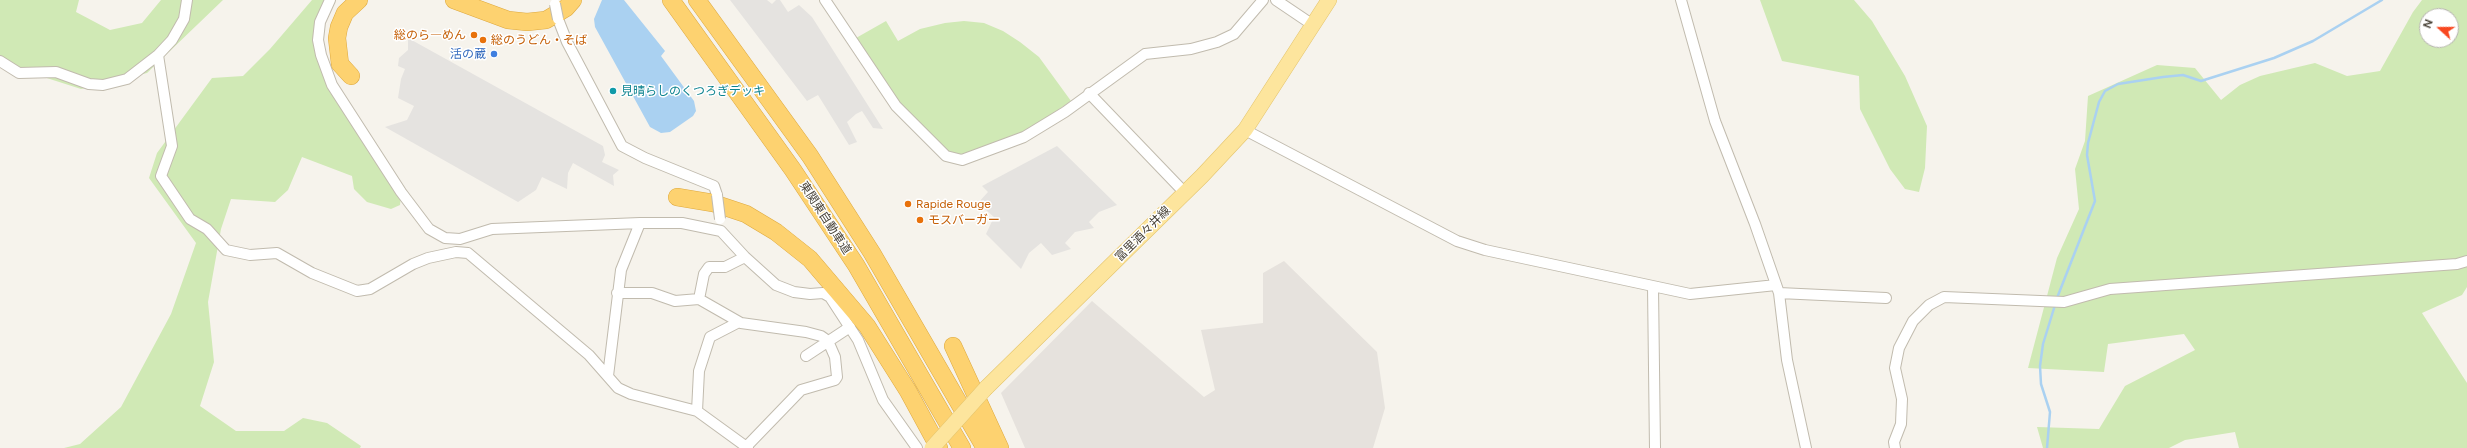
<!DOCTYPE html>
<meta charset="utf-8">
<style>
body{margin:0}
#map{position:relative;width:2467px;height:448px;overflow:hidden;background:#f6f3ec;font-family:Figtree,sans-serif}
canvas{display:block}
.north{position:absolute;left:2419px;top:8px;width:40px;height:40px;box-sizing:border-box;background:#fff;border:1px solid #b7b4b0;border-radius:50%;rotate:291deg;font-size:11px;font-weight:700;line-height:16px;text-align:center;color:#4a4439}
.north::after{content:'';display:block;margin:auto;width:14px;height:18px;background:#f84820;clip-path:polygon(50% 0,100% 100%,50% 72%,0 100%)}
</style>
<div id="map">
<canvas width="2467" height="448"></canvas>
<div class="north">N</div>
</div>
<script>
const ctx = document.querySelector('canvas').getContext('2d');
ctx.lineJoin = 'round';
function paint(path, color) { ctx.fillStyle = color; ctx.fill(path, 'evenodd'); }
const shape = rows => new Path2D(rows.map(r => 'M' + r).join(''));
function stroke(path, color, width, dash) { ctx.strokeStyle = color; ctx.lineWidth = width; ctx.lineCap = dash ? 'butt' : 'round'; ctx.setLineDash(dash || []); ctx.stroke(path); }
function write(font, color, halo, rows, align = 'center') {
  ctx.font = font + ' Figtree,"Noto Sans JP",sans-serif'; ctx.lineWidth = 3; ctx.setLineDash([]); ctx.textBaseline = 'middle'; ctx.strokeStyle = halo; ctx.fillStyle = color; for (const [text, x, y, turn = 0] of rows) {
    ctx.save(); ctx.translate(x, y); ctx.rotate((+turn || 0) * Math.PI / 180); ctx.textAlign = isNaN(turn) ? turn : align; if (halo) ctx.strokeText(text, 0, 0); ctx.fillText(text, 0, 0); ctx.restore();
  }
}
paint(shape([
 [1284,261,1377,352,1385,408,1373,448,1025,448,1001,393,1092,301,1204,397,1215,390,1201,330,1263,323,1263,273]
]), '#e6e2dd');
paint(shape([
 [0,0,79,0,76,12,110,30,142,23,161,0,223,0,147,73,81,89,0,63],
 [312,0,325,0,316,22,317,55,401,196,400,205,391,209,367,202,354,189,352,176,302,157,288,190,275,202,231,199,221,229,208,302,214,362,200,406,236,431,284,431,303,418,327,423,361,446,360,448,64,448,80,444,121,407,171,314,196,243,149,178,157,153,212,78,243,76,270,49],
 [1760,0,1854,0,1872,21,1905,76,1927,126,1925,168,1919,192,1905,189,1890,169,1860,109,1859,76,1782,61],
 [2422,0,2467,0,2467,287,2462,295,2422,313,2467,383,2467,448,2239,448,2235,432,2185,440,2169,448,2043,448,2037,427,2099,429,2125,386,2195,350,2184,334,2108,344,2104,372,2028,368,2057,258,2079,209,2075,169,2085,141,2088,96,2157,65,2195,68,2221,100,2240,85,2260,76,2315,63,2347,76,2380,71,2413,12],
 [2427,16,2451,16,2451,40,2427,40],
 [886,21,898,41,920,29,945,23,964,21,984,23,1003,31,1020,42,1039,57,1071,101,1023,134,962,155,948,154,898,105,856,38]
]), '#d0e9b5');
paint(shape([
 [730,0,767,0,772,4,776,0,780,0,788,12,799,5,812,17,883,129,873,128,862,111,856,114,847,122,857,142,849,145,818,95,807,101],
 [408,38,603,146,605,155,602,162,619,170,613,175,614,186,573,163,568,173,567,189,542,177,536,190,518,202,385,127,407,120,414,106,398,98,401,79,405,69,398,66,399,58,408,50],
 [1057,146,1117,205,1099,212,1089,222,1094,228,1075,232,1065,243,1071,249,1052,255,1041,243,1029,253,1021,269,986,234,994,217,978,203,988,192,982,186]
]), '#e5e3e0');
paint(shape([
 [602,0,624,0,665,51,661,56,694,101,696,111,693,116,670,132,661,133,650,127,595,27,594,19]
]), '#aad1f1');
stroke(shape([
 [2057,298,2095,201,2087,155,2088,143,2099,102,2105,91,2118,84,2163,77,2183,75,2201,81,2274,58,2313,41,2382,0],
 [2047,448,2050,412,2041,384,2040,366,2043,344,2055,305]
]), '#aad1f1', 2.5);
const minor = shape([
 [330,0,320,22,318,40,321,55,332,85,401,192,429,229,445,238,460,239,492,229,640,223,682,223,721,231,745,257,776,285,794,292,810,294,823,293,830,297,858,340,883,400,917,448],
 [825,0,896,106,946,156,962,160,1024,137,1065,112,1145,54,1191,49,1217,42,1234,34,1263,0],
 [1276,0,1313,25],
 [1681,0,1715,121,1755,224,1779,293,1787,360,1806,448],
 [558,19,567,42,622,146,645,158,714,186,717,195],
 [158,55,172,146,161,176,190,219,207,229,226,250,250,255,277,253,312,273,357,291,370,289,413,264,428,258,456,252,468,253,589,355,618,388,631,394,697,411,748,448],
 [0,61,19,73,56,72,89,84,103,85,127,79,158,55,172,40,184,19,187,0],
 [1089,93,1185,193],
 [1245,130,1457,241,1485,250,1690,294,1776,285],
 [1653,287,1655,448],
 [617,293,652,293,675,301,699,299,741,323,806,332,821,336,828,341,835,357,837,377,835,380,801,390,747,446],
 [1779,293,1886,298],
 [699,299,704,274,709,267,725,267,745,257],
 [806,356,850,327],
 [608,376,621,270,640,223],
 [697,411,699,371,710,337,739,322],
 [1895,448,1894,442,1901,424,1902,399,1895,368,1899,348,1913,321,1929,305,1944,297,2064,302,2110,289,2457,264,2467,261]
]);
const primary = shape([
 [986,388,1202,176,1245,130,1329,0]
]);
const motorway = shape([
 [454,0,508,20,527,22,546,20,566,8,573,0],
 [671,0,793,170,856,265,962,448],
 [697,0,810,156,872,253,985,448],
 [351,76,340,64,337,38,339,27,345,13,359,0],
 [677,197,713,203,746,214,776,232,810,259,867,326,908,391,939,448],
 [953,346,1000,448]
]);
stroke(minor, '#c1bbae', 12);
stroke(primary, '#e4c46b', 16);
stroke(motorway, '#dda83e', 18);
stroke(minor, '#fff', 10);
stroke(primary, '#fde59d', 15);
stroke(motorway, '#fdd270', 17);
const minorBridge = shape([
 [555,4,558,19],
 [717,195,720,219]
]);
const primaryBridge = shape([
 [932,448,986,388]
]);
stroke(minorBridge, '#c1bbae', 12, []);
stroke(primaryBridge, '#e4c46b', 16, []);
stroke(minorBridge, '#fff', 10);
stroke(primaryBridge, '#fde59d', 15);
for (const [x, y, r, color] of [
 [474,35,4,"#e8710a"],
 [483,40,4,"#e8710a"],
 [494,54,4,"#3f7fe0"],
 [613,91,4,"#0f9aa8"],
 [908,204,4,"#e8710a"],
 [920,220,4,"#e8710a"]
]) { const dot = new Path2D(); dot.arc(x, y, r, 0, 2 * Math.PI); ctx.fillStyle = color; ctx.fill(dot); stroke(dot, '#fff', 1.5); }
write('12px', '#c56008', '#fff', [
 ["総のら―めん",466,35,"right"],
 ["総のうどん・そば",491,40],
 ["Rapide Rouge",916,204],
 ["モスバーガー",928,220]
], 'left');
write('12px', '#366cbe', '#fff', [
 ["活の蔵",486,54]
], 'right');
write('12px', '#0d838f', '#fff', [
 ["見晴らしのくつろぎデッキ",621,91]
], 'left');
write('12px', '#4a4439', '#fff', [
 ["東関東自動車道",825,218,57],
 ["富里酒々井線",1143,234,-45]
]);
</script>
